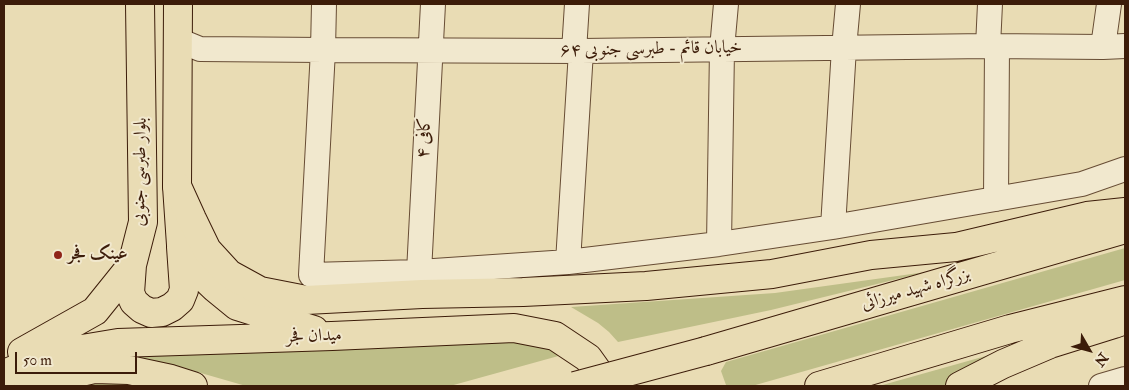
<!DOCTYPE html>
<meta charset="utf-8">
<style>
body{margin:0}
#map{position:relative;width:1129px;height:390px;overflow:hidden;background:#e9dcb4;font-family:"IM FELL Double Pica",serif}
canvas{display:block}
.frame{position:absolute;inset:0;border:5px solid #3c1c09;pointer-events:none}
.north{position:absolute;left:1064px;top:325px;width:50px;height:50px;-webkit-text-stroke:4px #f1e8ce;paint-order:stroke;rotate:128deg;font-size:14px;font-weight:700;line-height:20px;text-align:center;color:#3c1c09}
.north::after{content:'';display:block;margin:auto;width:18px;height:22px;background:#3c1c09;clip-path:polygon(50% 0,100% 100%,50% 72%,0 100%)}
.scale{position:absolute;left:15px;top:352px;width:122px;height:22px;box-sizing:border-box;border:2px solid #3c1c09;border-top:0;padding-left:6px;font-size:15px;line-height:18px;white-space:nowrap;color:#3c1c09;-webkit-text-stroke:4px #f1e8ce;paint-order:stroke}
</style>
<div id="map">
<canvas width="1129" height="390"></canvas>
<div class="frame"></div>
<div class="north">N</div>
<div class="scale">50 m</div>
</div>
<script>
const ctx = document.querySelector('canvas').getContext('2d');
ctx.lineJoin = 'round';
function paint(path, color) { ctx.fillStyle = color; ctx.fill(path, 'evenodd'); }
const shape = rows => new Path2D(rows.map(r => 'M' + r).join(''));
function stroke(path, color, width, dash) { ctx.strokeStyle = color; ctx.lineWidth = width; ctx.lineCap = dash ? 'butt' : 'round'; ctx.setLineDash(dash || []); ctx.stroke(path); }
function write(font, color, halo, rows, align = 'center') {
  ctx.font = font + ' "IM FELL Double Pica",Amiri,serif'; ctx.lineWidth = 4; ctx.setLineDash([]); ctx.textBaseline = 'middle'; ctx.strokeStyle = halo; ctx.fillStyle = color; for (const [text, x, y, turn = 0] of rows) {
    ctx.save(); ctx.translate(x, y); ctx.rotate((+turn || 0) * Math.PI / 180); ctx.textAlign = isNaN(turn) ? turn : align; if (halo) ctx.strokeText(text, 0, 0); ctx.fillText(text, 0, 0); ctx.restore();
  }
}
paint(shape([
 [1125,248,1125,280,752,386,727,386,726,385,721,371,726,362],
 [926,272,771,310,618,342,609,332,598,323,571,307,775,293],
 [493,338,548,345,562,355,450,386,246,386,187,369,113,354],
 [1025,345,946,386,879,386],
 [102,377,164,386,54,386]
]), '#bebe88');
const minor = shape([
 [324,4,323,50,311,275,419,272,568,262,719,244,833,227,1082,184,1125,169],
 [178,40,200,49,323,50,581,51,988,46,1103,47,1125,46],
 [988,46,990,4],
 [1103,47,1109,4],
 [574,51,577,4],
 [996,199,997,46],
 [833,227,844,48,848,4],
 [719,244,722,49,726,4],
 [568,262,581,51],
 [419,272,433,4],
 [1101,386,1125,379]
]);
const major = shape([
 [178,4,177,186,181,245,191,265,215,288,237,306,314,330],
 [132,265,130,293,134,302,142,309,151,313,162,312,172,307,180,300,184,290,181,247],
 [22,352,95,311,132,265,143,222,140,4],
 [4,374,52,354,118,343,332,336,514,328,555,336,588,358,608,386]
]);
const highway = shape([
 [177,186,192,219,207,250,229,274,260,291,306,300,422,294,523,292,646,286,772,274,871,255,956,247,1087,216,1125,212],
 [706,351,1125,229],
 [28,386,50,379,94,369,129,370,171,379,193,386],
 [819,386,1010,329,1125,300],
 [960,386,1003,364,1050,344,1114,324,1125,320]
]);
stroke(minor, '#674c34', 26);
stroke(major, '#3c1c09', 30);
stroke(highway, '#3c1c09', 30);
stroke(minor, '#f1e8ce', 24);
stroke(major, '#e9dcb4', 28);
stroke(highway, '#e9dcb4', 28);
const highwayBridge = shape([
 [575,386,706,351]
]);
stroke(highwayBridge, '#3c1c09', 30, []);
stroke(highwayBridge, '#e9dcb4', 28);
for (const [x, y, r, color] of [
 [58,255,5,"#8f2418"]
]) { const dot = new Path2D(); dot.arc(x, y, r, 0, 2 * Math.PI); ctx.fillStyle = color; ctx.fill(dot); stroke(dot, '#f1e8ce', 2); }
write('18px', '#3c1c09', '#f1e8ce', [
 ["خیابان قائم - طبرسی جنوبی ۶۴",651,50,-1],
 ["کافی ۴",425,138,-87],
 ["بلوار طبرسی جنوبی",141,172,-89],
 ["بزرگراه شهید میرزائی",916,290,-16],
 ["میدان فجر",314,337,-2]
]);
write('bold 18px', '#3c1c09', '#f1e8ce', [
 ["عینک فجر",68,255]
], 'left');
</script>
